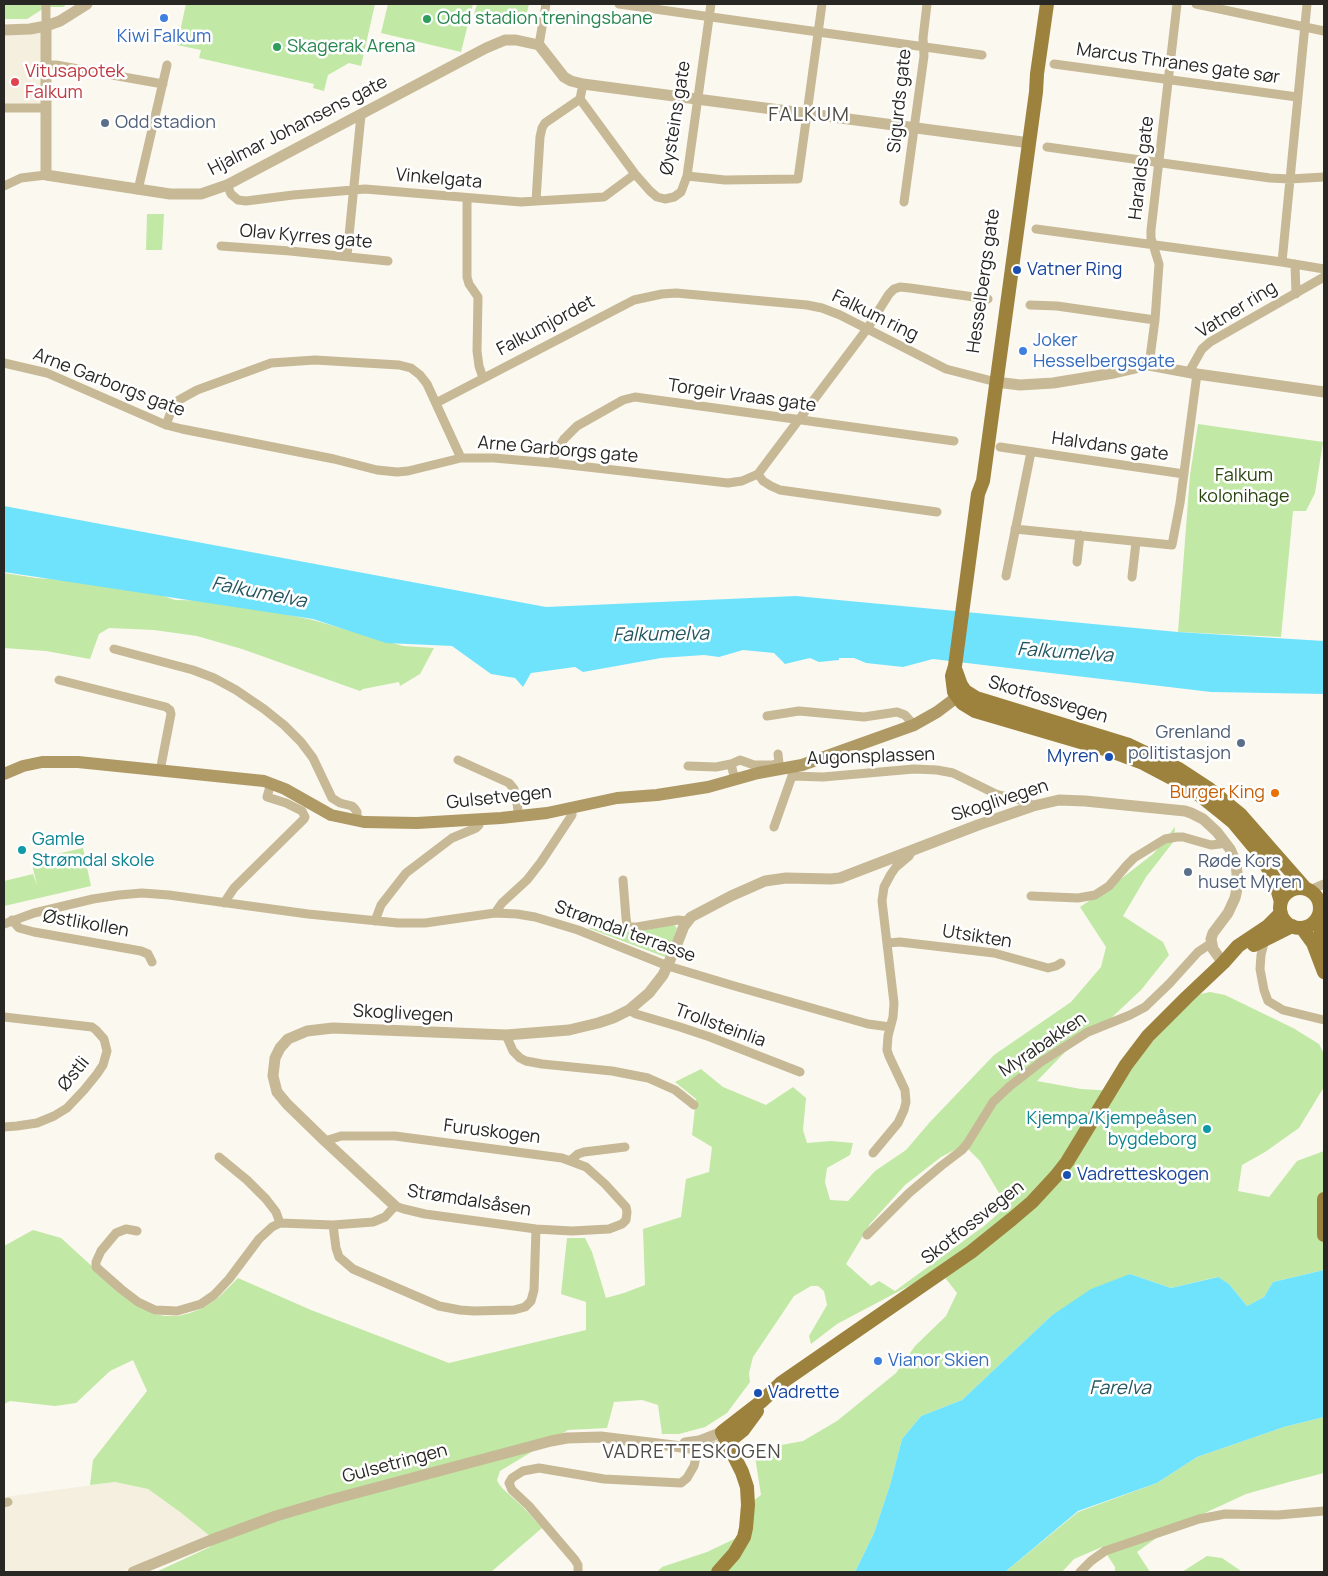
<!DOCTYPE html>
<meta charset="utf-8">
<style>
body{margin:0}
#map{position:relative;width:1328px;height:1576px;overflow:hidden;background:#fbf8f0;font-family:Manrope,sans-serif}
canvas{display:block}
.frame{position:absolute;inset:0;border:5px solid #282724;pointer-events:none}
</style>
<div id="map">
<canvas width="1328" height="1576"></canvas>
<div class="frame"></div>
</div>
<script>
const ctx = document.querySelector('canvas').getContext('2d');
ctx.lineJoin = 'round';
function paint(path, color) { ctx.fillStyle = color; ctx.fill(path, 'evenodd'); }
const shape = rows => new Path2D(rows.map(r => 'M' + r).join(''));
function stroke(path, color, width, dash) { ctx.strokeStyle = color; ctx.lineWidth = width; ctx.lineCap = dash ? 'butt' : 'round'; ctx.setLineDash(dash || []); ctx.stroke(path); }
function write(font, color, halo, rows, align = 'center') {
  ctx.font = font + ' Manrope,sans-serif'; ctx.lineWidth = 5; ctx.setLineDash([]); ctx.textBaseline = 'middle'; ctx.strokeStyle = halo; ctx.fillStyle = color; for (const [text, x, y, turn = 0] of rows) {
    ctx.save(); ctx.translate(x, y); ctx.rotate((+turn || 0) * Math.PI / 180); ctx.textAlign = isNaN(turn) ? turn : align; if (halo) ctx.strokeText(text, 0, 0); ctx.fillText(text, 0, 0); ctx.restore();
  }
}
paint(shape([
 [46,26,46,108,4,108,4,28],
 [115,1482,148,1489,180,1512,210,1536,120,1572,4,1572,4,1497]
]), '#f4efdf');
paint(shape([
 [4,4,67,4,63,7,46,7,27,19,4,19],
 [186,4,375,4,361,66,349,63,328,75,324,91,313,88,314,84,199,58,201,50,177,45],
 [388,4,473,4,461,52,381,33],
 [477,4,529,4,524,26,474,14],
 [147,214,164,214,162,250,146,250],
 [1198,424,1323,442,1315,493,1306,511,1293,511,1281,637,1178,632,1190,475],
 [4,573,36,578,129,584,175,600,221,601,313,620,403,646,434,648,420,674,400,686,399,682,363,689,360,691,242,649,197,636,154,630,109,628,99,634,90,659,46,651,4,648],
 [1175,827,1174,841,1146,877,1123,916,1163,942,1169,955,1141,990,1108,1021,1068,1049,1037,1081,1081,1089,1115,1091,1139,1056,1189,1003,1201,994,1210,992,1225,995,1293,1028,1319,1044,1324,1054,1324,1087,1299,1128,1265,1152,1242,1165,1238,1191,1269,1197,1297,1161,1324,1151,1324,1270,1273,1282,1264,1297,1247,1306,1229,1284,1217,1277,1171,1288,1130,1274,1051,1316,962,1400,921,1416,902,1439,890,1485,874,1533,855,1572,657,1572,662,1567,707,1552,747,1533,748,1505,761,1495,754,1450,803,1441,837,1421,896,1373,915,1346,946,1316,957,1293,939,1270,837,1324,811,1344,809,1336,827,1305,824,1291,818,1286,811,1286,794,1296,753,1357,749,1373,750,1382,727,1413,705,1427,679,1434,662,1434,658,1405,642,1400,614,1402,607,1428,568,1430,500,1471,497,1480,499,1484,503,1489,523,1507,542,1528,491,1572,270,1572,230,1571,227,1572,156,1572,210,1547,210,1536,180,1512,148,1489,115,1482,90,1485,93,1460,147,1391,133,1360,110,1371,76,1403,55,1406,10,1401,4,1404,4,1246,33,1230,61,1238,129,1300,154,1314,165,1316,178,1316,190,1313,205,1307,219,1297,238,1278,311,1310,449,1363,586,1330,586,1302,561,1294,567,1238,585,1238,592,1252,606,1298,624,1293,645,1285,643,1229,681,1217,686,1179,709,1172,712,1147,692,1135,696,1099,675,1082,701,1069,723,1087,766,1105,793,1087,806,1098,803,1130,807,1143,831,1141,853,1143,850,1155,827,1168,825,1182,830,1200,848,1201,875,1171,906,1150,930,1122,994,1055,1071,1002,1101,967,1106,947,1080,907,1117,882,1153,854],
 [964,1145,980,1161,1005,1203,999,1213,984,1226,895,1291,879,1281,871,1286,846,1264,870,1224,905,1185,941,1157],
 [83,848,91,886,4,906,4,881,33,874,37,885,31,860],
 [674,925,677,928,668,955,665,957,588,928],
 [1324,1417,1324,1473,1289,1482,1246,1494,1166,1531,1137,1552,1150,1572,1115,1572,1115,1567,1102,1547,1074,1559,1062,1572,1005,1572,1078,1512,1157,1483,1197,1457,1284,1427],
 [1207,1556,1222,1558,1241,1571,1251,1572,1182,1572]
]), '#c1e8a5');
paint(shape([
 [4,506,546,607,796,596,1178,632,1324,641,1324,694,1211,692,933,659,903,667,866,663,854,658,839,658,839,660,819,662,810,658,785,664,774,653,743,650,719,657,704,655,661,658,583,672,575,667,531,673,523,687,515,678,491,674,452,646,386,643,313,619,4,572],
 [1324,1270,1324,1417,1284,1427,1197,1457,1157,1483,1078,1511,1005,1572,855,1572,874,1533,890,1485,902,1439,921,1416,962,1400,1051,1316,1091,1289,1130,1274,1171,1288,1218,1277,1229,1284,1247,1306,1264,1297,1273,1282]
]), '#70e3fc');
stroke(shape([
 [46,4,46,26],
 [619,4,982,55],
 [1196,4,1324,31],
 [539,45,546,4],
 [1054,64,1297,97],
 [47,65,56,65,163,84],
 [583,84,580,99,635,174,650,191,657,197,665,199,674,197,681,192,687,176,711,4],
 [4,108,46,108],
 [1047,147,1270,178,1290,179,1324,177],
 [687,176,725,180,798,179,822,4],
 [227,185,231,194,238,200,246,201,293,195,365,189,521,202,536,201,540,137,542,128,545,123,580,99],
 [4,186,21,178,46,175],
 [138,190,167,65],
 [467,198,467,277,469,284,478,297,477,351,479,366,483,378],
 [536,201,604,197,635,174],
 [904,202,924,56,923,38,927,4],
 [1036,229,1282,262,1324,269],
 [221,246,290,251,388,261],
 [347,256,361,115],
 [1282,262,1307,4],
 [1295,264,1296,294],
 [1030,305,1057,306,1155,320],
 [4,363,47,373,166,425,182,429,334,459,377,470,397,472,408,471,461,458,494,458,552,463,728,483,742,481,758,474,763,481,771,486,780,490,937,512],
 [1149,365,1155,320,1159,264,1151,238,1151,230,1177,4],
 [1189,372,1202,349,1210,342,1324,277],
 [436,403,634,300,662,294,676,293,807,305,822,308,840,315,946,369,996,382],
 [166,425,172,409,179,400,197,390,271,363,315,360,399,365,411,368,420,375,427,384,461,458],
 [1000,447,1184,474],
 [552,463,557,450,564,439,577,426,623,400,635,397,954,441],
 [758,474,867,329,889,294,894,289,900,287,910,288,988,299],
 [1015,529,1172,545,1180,503,1197,374],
 [1077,562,1080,535],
 [1006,576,1031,452],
 [1132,577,1136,542],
 [114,649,193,670,214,678,236,690,264,709,284,725,301,742,313,758,332,798,340,803,352,806,355,809,357,812,357,821],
 [59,680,166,707,170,710,171,714,160,771],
 [767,716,799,711,864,717,897,712,905,715,914,725],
 [458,760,509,783,514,789,516,797,519,817],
 [731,764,740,760,754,765,772,765,779,763,778,754],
 [688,766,716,767,731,764,735,780],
 [792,776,823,777,914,769,937,770,953,773,996,794,1027,802,1033,806],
 [774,827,792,776,792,771],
 [623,880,626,918,627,924,629,927,637,927,678,920,687,921],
 [1310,890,1324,884],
 [1031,896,1078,898,1095,895,1109,886,1127,865,1134,858,1165,839,1177,837,1183,837,1211,845,1220,844,1225,842],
 [224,903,234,888,304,819,305,817,302,811,286,803,267,797,271,783],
 [1320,907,1324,899],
 [495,913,502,903,527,880,541,862,572,815,572,807],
 [12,920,19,928,34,932,141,951,148,954,152,962],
 [375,921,381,905,406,873,452,838,476,828,479,825,480,819],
 [4,924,34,913,93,899,119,895,142,893,169,895,308,914,398,923,425,923,495,913,517,914,535,917,578,930,668,966,731,985,868,1024,890,1027],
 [1265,939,1261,955,1260,969,1264,990,1268,1001,1283,1010,1324,1020],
 [887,943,900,942,994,953,1048,968,1056,966,1061,963],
 [629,1010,636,1014,680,1027,710,1037,800,1072],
 [4,1017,92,1027,96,1030,104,1039,107,1051,103,1065,97,1074,84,1090,67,1108,54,1116,37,1123,17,1126,4,1127],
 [506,1035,513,1051,520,1058,526,1061,542,1064,612,1071,648,1078,675,1090,694,1105],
 [873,1153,898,1123,904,1110,906,1102,905,1090,889,1056,887,1050,888,1036,893,1017,894,1003,882,901,884,887,891,874,896,867,909,856,913,849],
 [219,1157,247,1180,266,1199,276,1212,280,1223,333,1225,373,1222,385,1217,395,1206,404,1209,425,1214,536,1229,572,1231,609,1229,622,1224,626,1220,627,1212,626,1207,605,1184,586,1167,562,1158,395,1136,341,1136,325,1141],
 [571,1160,578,1154,584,1152,625,1147],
 [333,1225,336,1248,339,1257,353,1269,439,1306,460,1310,474,1311,514,1310,525,1307,531,1301,534,1290,536,1229],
 [137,1231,126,1229,116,1233,101,1251,96,1262,96,1267,121,1289,138,1302,155,1310,177,1311,201,1304,214,1295,229,1279,259,1239,272,1227,280,1223],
 [867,1235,909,1193,941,1166,962,1150,967,1144,993,1102,1010,1086,1041,1062,1088,1032,1130,1015,1145,1007,1169,984,1198,952,1210,944],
 [4,1503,8,1502],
 [578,1572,578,1565,575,1560,529,1506,512,1490,509,1483,512,1478,523,1471,539,1468,604,1479,681,1483,687,1478,694,1466,699,1444],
 [1080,1572,1091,1561,1105,1551,1199,1519,1225,1514,1278,1515,1324,1511]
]), '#c7b996', 9);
stroke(shape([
 [46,26,46,175,170,194,201,194,227,185,486,48,505,40,516,40,539,45,564,77,571,81,583,84,1030,143],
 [4,30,30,29,46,26,60,21,87,4],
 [996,382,1020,385,1053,383,1114,373,1149,365,1197,374,1324,392],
 [395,1206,325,1141,287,1104,277,1092,273,1076,275,1058,280,1048,288,1039,307,1031,333,1028,506,1035,569,1030,598,1023,613,1018,629,1010,649,993,663,975,675,949,684,926,691,917,731,896,765,881,786,878,831,879,840,878,978,825,1033,806,1059,800,1085,801,1185,811,1191,813,1203,819,1217,832,1230,849,1236,863,1238,884,1235,898,1228,913,1213,933,1211,939,1213,949,1223,963],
 [685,1443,699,1441,722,1432],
 [133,1572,211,1540,276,1516,330,1500,551,1441,567,1438,601,1437,698,1449,712,1448,727,1443]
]), '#c7b996', 11);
stroke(shape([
 [4,774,23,766,42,762,78,762,264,781,285,789,331,815,364,822,417,823,501,818,547,813,617,798,657,795,708,787,758,773,802,765,914,725,937,712,965,691]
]), '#af9965', 12);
stroke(shape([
 [1047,4,1037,74,1036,92,983,481,978,494,955,666,952,676,954,692,962,703,975,711,1108,750,1143,763,1181,783,1202,797,1222,813,1233,822,1258,852,1274,878,1281,902],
 [956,671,961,685,965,691,976,698,1129,745,1179,769,1208,788,1241,815,1306,889],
 '1280 908a20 20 0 1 1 40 0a20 20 0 1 1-40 0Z',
 [1318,918,1324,945],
 [1302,928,1313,943,1324,972],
 [1254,945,1292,926],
 [1324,1199,1324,1235],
 [727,1443,743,1430,757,1411],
 [718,1572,734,1554,744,1537,746,1528,748,1505,747,1487,742,1472,722,1432,762,1401,781,1383,971,1252,1012,1219,1032,1202,1056,1176,1067,1162,1126,1065,1148,1036,1187,997,1223,963,1238,946,1268,926,1281,913]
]), '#9d823e', 14);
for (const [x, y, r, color] of [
 [164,18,5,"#3f7fe0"],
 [427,19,5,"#2e9e5b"],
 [277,47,5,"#2e9e5b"],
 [15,82,5,"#e0444e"],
 [105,123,5,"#5c6f8a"],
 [1017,270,5,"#1a4fb4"],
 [1023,351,5,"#3f7fe0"],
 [1241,743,5,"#5c6f8a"],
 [1109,757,5,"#1a4fb4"],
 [1275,793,5,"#e8710a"],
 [22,850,5,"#0f9aa8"],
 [1188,872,5,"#5c6f8a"],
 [1207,1129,5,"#0f9aa8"],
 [1067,1175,5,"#1a4fb4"],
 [878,1361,5,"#3f7fe0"],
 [758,1393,5,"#1a4fb4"]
]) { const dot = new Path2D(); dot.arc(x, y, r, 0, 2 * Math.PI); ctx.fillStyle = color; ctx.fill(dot); stroke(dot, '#fff', 2); }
write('18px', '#27864d', '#fff', [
 ["Odd stadion treningsbane",437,19],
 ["Skagerak Arena",287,47]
], 'left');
write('18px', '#366cbe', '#fff', [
 ["Kiwi Falkum",164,37,"center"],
 ["Joker",1033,341],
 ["Hesselbergsgate",1033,362],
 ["Vianor Skien",888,1361]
], 'left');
write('18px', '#282724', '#fff', [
 ["Marcus Thranes gate sør",1178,64,8],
 ["Sigurds gate",900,101,-84],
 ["Øysteins gate",676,118,-81],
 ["Hjalmar Johansens gate",298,126,-27],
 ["Haralds gate",1142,168,-83],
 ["Vinkelgata",439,179,5],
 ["Olav Kyrres gate",306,237,5],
 ["Hesselbergs gate",984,281,-82],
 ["Vatner ring",1237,310,-32],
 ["Falkum ring",875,316,26],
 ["Falkumjordet",546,326,-28],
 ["Arne Garborgs gate",109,383,21],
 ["Torgeir Vraas gate",742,396,8],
 ["Halvdans gate",1110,447,8],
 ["Arne Garborgs gate",558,450,5],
 ["Skotfossvegen",1048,700,17],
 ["Augonsplassen",871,757,-2],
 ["Gulsetvegen",499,798,-6],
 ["Skoglivegen",1000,801,-18],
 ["Østlikollen",86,924,10],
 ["Strømdal terrasse",625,932,20],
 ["Utsikten",977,937,9],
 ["Skoglivegen",403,1014,3],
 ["Trollsteinlia",720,1026,20],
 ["Myrabakken",1043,1045,-34],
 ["Østli",74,1074,-51],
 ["Furuskogen",492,1132,7],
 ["Strømdalsåsen",469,1201,9],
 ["Skotfossvegen",973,1223,-38],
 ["Gulsetringen",395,1464,-15]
]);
write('18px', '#be3a42', '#fff', [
 ["Vitusapotek",25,72],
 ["Falkum",25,93]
], 'left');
write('18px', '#4e5e75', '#fff', [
 ["Odd stadion",115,123],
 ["Grenland",1231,733,"right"],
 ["politistasjon",1231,754,"right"],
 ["Røde Kors",1198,862],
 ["huset Myren",1198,883]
], 'left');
write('18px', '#164399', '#fff', [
 ["Vatner Ring",1027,270],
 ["Myren",1099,757,"right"],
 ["Vadretteskogen",1077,1175],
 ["Vadrette",768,1393]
], 'left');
write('18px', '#29440f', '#fff', [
 ["Falkum",1244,476],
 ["kolonihage",1244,497]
]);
write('18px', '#c56008', '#fff', [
 ["Burger King",1265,793]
], 'right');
write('18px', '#0d838f', '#fff', [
 ["Gamle",32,840],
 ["Strømdal skole",32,861],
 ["Kjempa/Kjempeåsen",1197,1119,"right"],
 ["bygdeborg",1197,1140,"right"]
], 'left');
write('italic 19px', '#245660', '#fff', [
 ["Falkumelva",259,593,11],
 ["Falkumelva",661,635,-1],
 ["Falkumelva",1065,653,4],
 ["Farelva",1120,1389]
]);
ctx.letterSpacing = '1px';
write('19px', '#4e4c45', '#fff', [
 ["VADRETTESKOGEN",692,1453]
]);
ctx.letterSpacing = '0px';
ctx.letterSpacing = '1px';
write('20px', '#4e4c45', '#fff', [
 ["FALKUM",809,115]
]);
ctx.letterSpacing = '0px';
</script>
